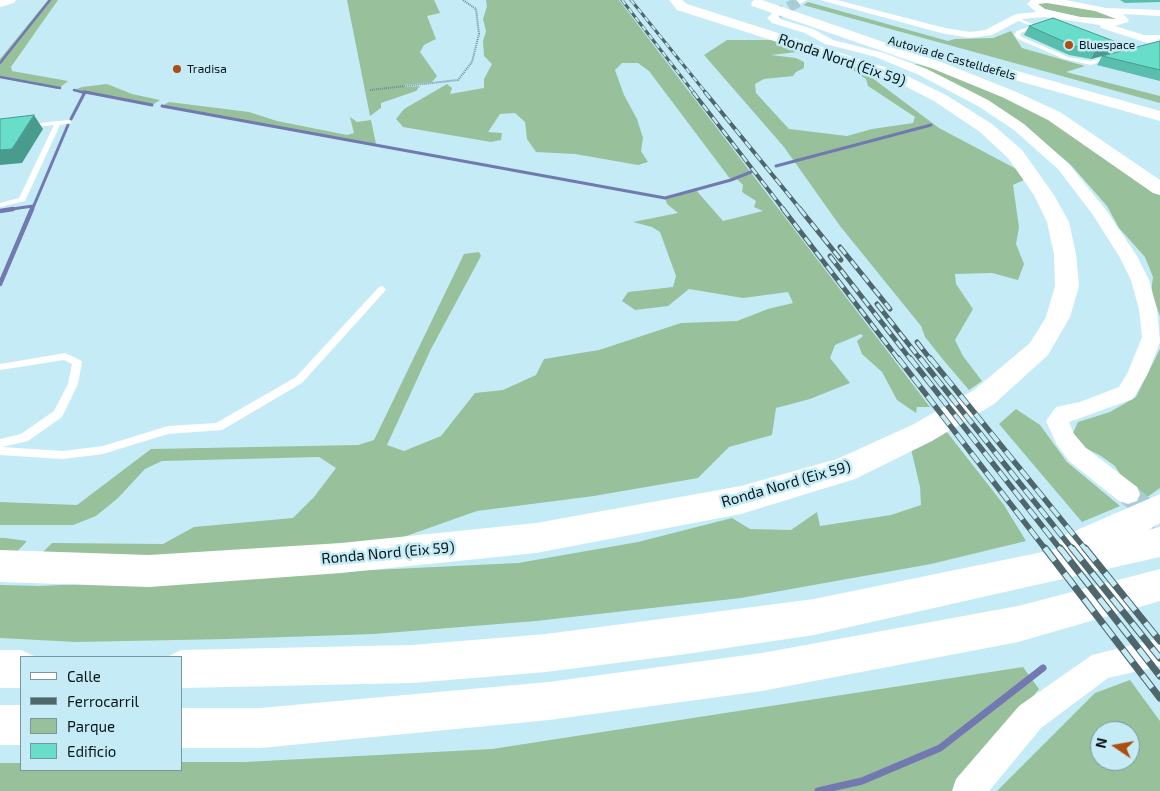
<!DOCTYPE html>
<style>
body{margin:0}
#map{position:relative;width:1160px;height:791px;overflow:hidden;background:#c5ecf6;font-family:"Exo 2",sans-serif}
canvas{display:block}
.legend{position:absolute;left:20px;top:656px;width:162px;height:115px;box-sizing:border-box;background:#c5ecf6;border:1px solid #79969e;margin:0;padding:6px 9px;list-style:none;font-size:15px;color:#081619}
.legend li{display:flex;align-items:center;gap:10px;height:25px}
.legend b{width:25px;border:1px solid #79969e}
.north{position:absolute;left:1090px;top:721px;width:50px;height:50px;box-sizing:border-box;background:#c5ecf6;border:1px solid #79969e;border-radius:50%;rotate:282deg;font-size:14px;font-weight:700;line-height:20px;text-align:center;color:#081619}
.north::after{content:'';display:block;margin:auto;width:18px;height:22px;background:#af4d0f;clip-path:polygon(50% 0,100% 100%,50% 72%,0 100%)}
</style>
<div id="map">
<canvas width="1160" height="791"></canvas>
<ul class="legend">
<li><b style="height:6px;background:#fff"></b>Calle</li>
<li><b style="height:6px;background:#4f676c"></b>Ferrocarril</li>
<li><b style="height:14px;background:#98c09b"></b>Parque</li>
<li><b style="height:14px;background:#68ddca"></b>Edificio</li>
</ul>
<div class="north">N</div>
</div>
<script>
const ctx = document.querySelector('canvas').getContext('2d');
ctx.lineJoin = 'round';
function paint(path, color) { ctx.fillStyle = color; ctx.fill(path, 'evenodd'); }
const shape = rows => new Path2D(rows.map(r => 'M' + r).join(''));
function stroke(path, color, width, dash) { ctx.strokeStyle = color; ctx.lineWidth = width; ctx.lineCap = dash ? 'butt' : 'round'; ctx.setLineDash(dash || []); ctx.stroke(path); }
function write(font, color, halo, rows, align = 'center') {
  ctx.font = font + ' "Exo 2",sans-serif'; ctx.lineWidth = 5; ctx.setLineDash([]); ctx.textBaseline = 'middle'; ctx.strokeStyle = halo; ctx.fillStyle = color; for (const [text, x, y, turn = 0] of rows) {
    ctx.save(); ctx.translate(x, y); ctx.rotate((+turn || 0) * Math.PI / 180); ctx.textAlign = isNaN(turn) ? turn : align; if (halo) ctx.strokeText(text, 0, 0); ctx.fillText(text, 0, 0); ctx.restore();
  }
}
paint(shape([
 [48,0,58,0,11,67,12,71,68,81,58,89,0,78,0,59],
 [347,0,434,0,440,13,427,16,436,39,424,45,420,52,437,76,432,82,404,85,405,87,420,86,416,91,381,103,381,108,370,116],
 [486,0,619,0,930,407,917,407,916,413,897,400,882,372,862,354,857,341,863,336,861,334,835,345,830,358,850,383,810,399,776,408,772,435,729,447,698,478,594,496,477,511,395,540,164,559,41,554,52,543,163,544,194,527,293,518,314,497,336,468,319,457,162,461,145,469,118,498,96,516,73,525,0,525,0,502,77,505,151,449,358,445,374,440,464,254,479,252,481,256,431,349,387,445,404,451,441,436,475,393,503,390,536,375,544,359,599,350,681,323,737,321,768,309,793,303,788,292,743,298,689,289,668,306,635,310,622,301,628,292,673,287,676,276,660,232,652,227,633,222,678,213,667,204,665,198,695,189,723,221,763,211,754,207,756,201,742,192,743,185,736,178,731,180,649,71,638,63,622,63,615,70,624,95,637,119,643,138,641,151,648,162,638,165,575,154,536,152,527,139,525,122,515,113,500,114,488,132,502,133,501,140,491,142,403,127,396,119,404,109,447,84,452,88,450,94,484,88,484,79,492,64,484,56,483,41,486,31,483,19,487,6],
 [808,2,948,41,955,39,993,38,1011,31,1022,48,1085,66,1066,72,1160,96,1160,103,803,5],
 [1041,2,1076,5,1116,17,1117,20,1090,19,1043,9,1037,5],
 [727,40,775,40,797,47,797,52,771,55,796,58,804,62,804,68,796,72,793,76,764,79,755,84,756,93,789,129,847,136,872,129,913,123,915,117,868,86,866,79,838,60,859,68,939,128,1022,172,1024,180,1013,185,1019,227,1016,244,1024,264,1018,280,992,273,955,274,956,284,973,309,955,340,963,356,982,381,969,390,945,362,925,337,921,326,840,226,784,147,704,55],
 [916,64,933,68,1041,113,1160,195,1160,316,1151,292,1153,277,1145,257,1119,228,1107,206,1071,165,1027,128,913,66],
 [107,84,132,94,160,100,152,105,74,90,82,87],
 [169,102,249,112,277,121,347,135,354,133,350,117,357,122,371,120,376,144,162,106],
 [1160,349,1160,488,1146,498,1127,485,1115,466,1101,456,1080,445,1073,433,1078,422,1110,412,1136,397],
 [1016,409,1040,425,1067,462,1120,506,1082,522,999,424],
 [943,427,1004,505,1026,541,931,564,741,598,536,621,374,634,227,639,76,642,0,638,0,585,40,586,518,563,638,542,732,518,750,529,791,530,817,512,820,526,891,515,921,505,920,487,911,449],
 [0,538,5,538,27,541,16,553,0,556],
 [1023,667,1039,689,954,791,0,791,0,763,21,763,21,770,181,770,181,762,245,762,492,749],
 [1130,680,1160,721,1160,791,997,791,1095,693],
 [1100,731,1130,731,1130,761,1100,761]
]), '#98c09b');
stroke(shape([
 [0,63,50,0],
 [0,77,60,88],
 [74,90,85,93],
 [85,92,90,93]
]), '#7279b0', 2.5);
stroke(shape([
 [85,92,152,105],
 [162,106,665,198,731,180,751,172],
 [71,119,85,92,83,92],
 [776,166,931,125],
 [5,210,33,206],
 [32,210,68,125]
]), '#7279b0', 3);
stroke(shape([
 [0,211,13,209],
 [0,284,32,209]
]), '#7279b0', 4.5);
stroke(shape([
 [818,791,862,781,940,748,1043,668]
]), '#7279b0', 7);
stroke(shape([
 [774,15,800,1]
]), '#a9ccd5', 11, [11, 5.5]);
stroke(shape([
 [1128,494,1160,521]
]), '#a9ccd5', 22, [22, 11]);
stroke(shape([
 [370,90,458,80,472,62,479,34,476,9,463,0]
]), '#728e95', 2, [1, 1]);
paint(shape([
 [1016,17,1037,26,1021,33,1020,35,1022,37,1068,57,1091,61,1112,55,1115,57,1091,65,1064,59,1018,39,1014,35,1017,31,1031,26,1014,19,1016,17],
 [1141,35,1160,35,1160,39,1139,38,1141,35],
 [69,120,71,121,71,123,60,125,25,201,0,207,0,203,19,198,54,125,0,131,0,127,69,120],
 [382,286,386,289,385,291,302,383,222,430,168,434,103,454,63,459,0,455,0,439,21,434,54,411,68,384,72,364,64,360,0,370,0,364,65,353,80,360,82,362,78,384,62,417,28,441,2,447,63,451,103,446,168,426,216,423,296,377,379,287,382,286]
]), '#fff');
paint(shape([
 [796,0,807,0,800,4,796,0],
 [820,0,837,0,945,28,970,32,985,30,1016,14,1036,12,1027,4,1031,0,1066,0,1106,8,1160,10,1160,16,1123,14,1129,20,1128,22,1115,26,1160,40,1160,47,1101,28,1100,25,1044,17,1022,19,992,35,970,38,941,33,820,0],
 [1047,3,1095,11,1116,19,1080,17,1045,9,1038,4,1047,3],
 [774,12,778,13,780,19,813,29,833,40,884,53,927,69,988,100,1024,124,1068,163,1106,210,1137,256,1149,280,1157,309,1160,342,1148,373,1133,399,1069,422,1074,434,1086,448,1137,487,1140,494,1137,501,1128,504,1119,501,1070,462,1057,445,1046,421,1056,407,1080,402,1119,387,1128,372,1142,337,1139,309,1131,280,1119,256,1093,215,1058,169,1014,130,978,106,919,75,876,57,825,44,805,33,772,23,767,18,774,12],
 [1160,638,1160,666,1108,678,1041,728,989,791,952,791,956,779,1019,706,1092,655,1160,638]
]), '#fff');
paint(shape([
 [669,0,682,0,687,4,897,71,946,95,992,124,1022,150,1054,195,1069,222,1076,254,1079,286,1070,317,1048,355,994,404,932,441,855,479,741,514,536,553,341,573,149,587,0,582,0,550,149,555,341,543,536,523,741,486,837,459,912,425,974,390,1030,343,1046,317,1055,286,1054,254,1047,222,1034,195,1008,158,980,132,934,101,887,77,677,10,669,0]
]), '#fff');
paint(shape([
 [0,0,16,0,14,3,0,7,0,0]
]), '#fff');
paint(shape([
 [0,0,8,0,0,5,0,0],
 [754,0,762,0,941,62,1014,91,1060,112,1160,180,1160,195,1153,193,1048,120,1002,97,931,68,752,6,751,3,754,0],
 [974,59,1160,111,1160,121,969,67,966,64,969,61,974,59],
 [1160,494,1160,523,1148,530,1160,527,1160,557,814,635,686,654,546,672,412,683,181,688,181,657,167,657,181,650,412,645,546,634,814,599,1057,549,1061,537,1160,494],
 [1160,569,1160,601,1018,642,762,691,549,720,260,748,181,748,181,708,260,708,549,682,762,653,1018,606,1160,569],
 [0,650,21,650,34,656,21,657,21,688,0,688,0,650],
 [0,705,21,705,21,745,0,745,0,705]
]), '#fff');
const railFar4 = shape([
 [622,0,694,93],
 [631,0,706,93]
]);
const railFar3 = shape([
 [693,92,784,210],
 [705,92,801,210]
]);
const railFar2 = shape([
 [783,209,899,360],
 [800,209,841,260],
 [840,247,890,309],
 [830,256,911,360],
 [877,304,921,360],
 [917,342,931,360]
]);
const railFar1 = shape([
 [898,358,1046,550],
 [910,358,1061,550],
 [920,358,1073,550],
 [930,358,1086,550]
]);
const rail = shape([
 [1045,548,1160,698],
 [1060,548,1160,676],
 [1072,548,1160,658],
 [1085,548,1160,641]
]);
stroke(railFar4, '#4f676c', 3);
stroke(railFar3, '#4f676c', 4);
stroke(railFar2, '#4f676c', 5);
stroke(railFar1, '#4f676c', 5.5);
stroke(rail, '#4f676c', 7);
stroke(railFar4, '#c5ecf6', 2, [5.5]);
stroke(railFar3, '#c5ecf6', 2.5, [8]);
stroke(railFar2, '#c5ecf6', 3, [9]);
stroke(railFar1, '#c5ecf6', 4, [12]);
stroke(rail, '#c5ecf6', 5, [16]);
paint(shape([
 [1120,0,1160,0,1160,2,1125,3],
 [1029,26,1119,43,1113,53,1160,41,1160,81,1097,65,1102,56,1091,59,1069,55,1024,35]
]), '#59beae');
paint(shape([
 [1119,43,1113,53,1091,59,1096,50],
 [34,115,43,129,22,163,0,165,0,150]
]), '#499b8d');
const building = shape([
 [1053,18,1119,43,1096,50,1074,46,1029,26,1053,18],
 [1160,41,1160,70,1102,56,1160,41],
 [34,115,12,149,0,150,0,119,34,115]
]);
paint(building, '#68ddca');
stroke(building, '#499b8d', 1);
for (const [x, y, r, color] of [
 [1069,45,5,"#af4d0f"],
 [177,69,5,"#af4d0f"]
]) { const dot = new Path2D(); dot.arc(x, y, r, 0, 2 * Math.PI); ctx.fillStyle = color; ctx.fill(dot); stroke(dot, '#c5ecf6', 2); }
write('12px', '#081619', '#c5ecf6', [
 ["Bluespace",1079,45],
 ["Tradisa",187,69]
], 'left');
write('12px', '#081619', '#c5ecf6', [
 ["Autovia de Castelldefels",952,58,16]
]);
write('15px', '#081619', '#c5ecf6', [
 ["Ronda Nord (Eix 59)",842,60,19],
 ["Ronda Nord (Eix 59)",786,484,-16],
 ["Ronda Nord (Eix 59)",388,553,-5]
]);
</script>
